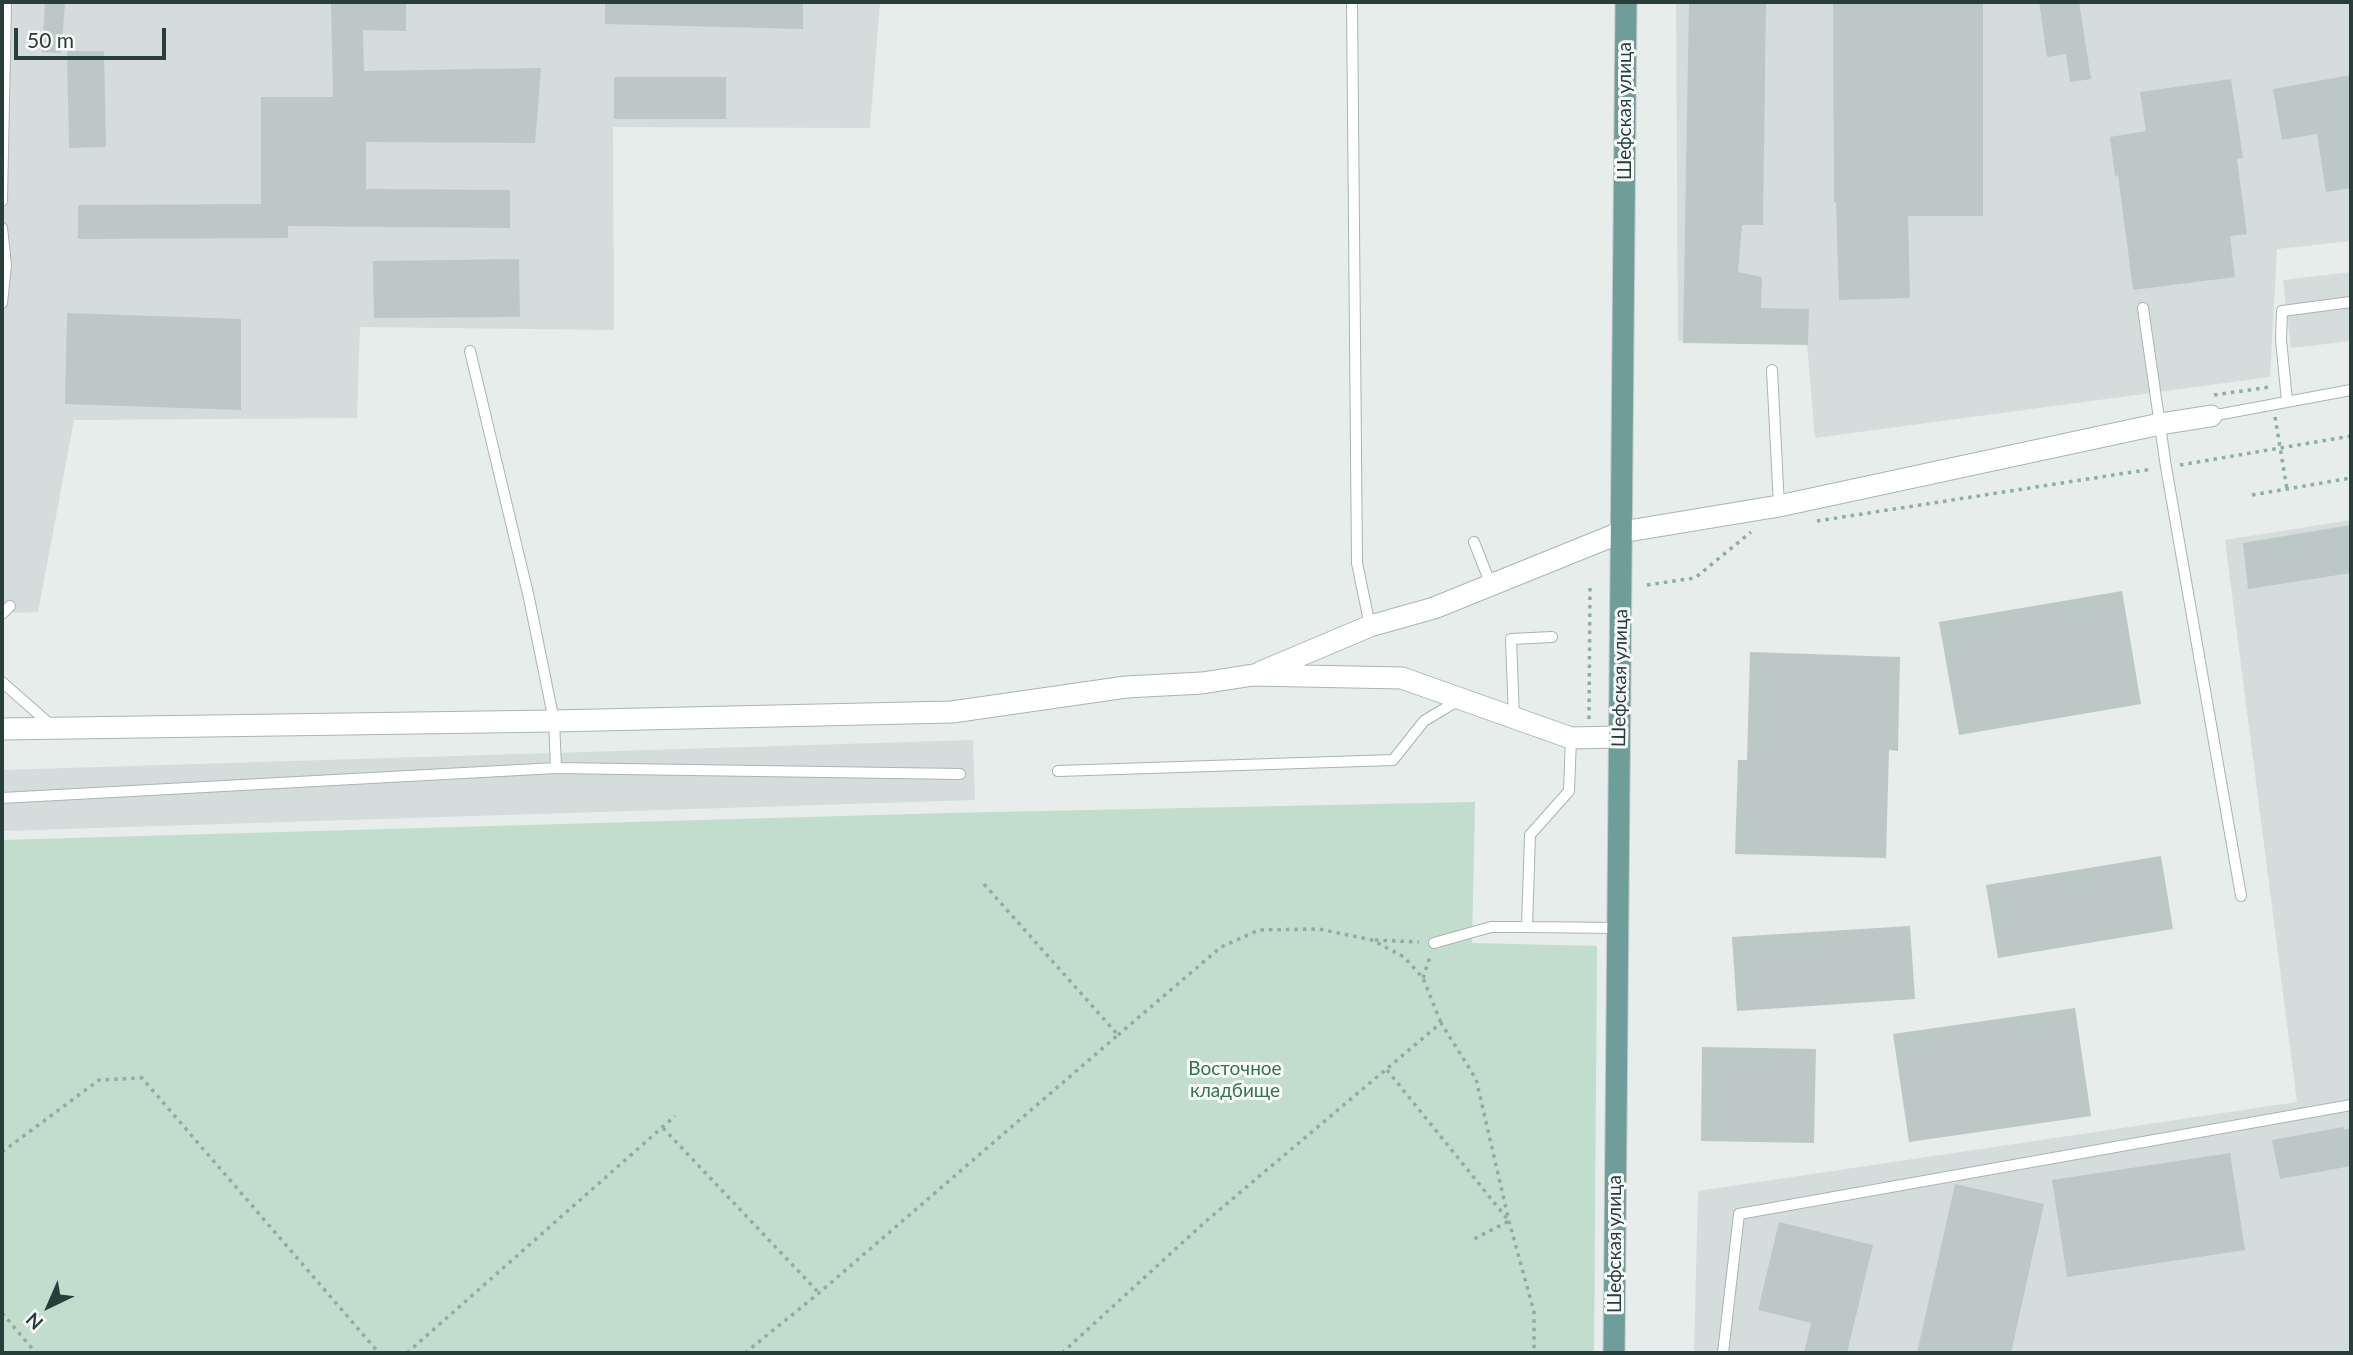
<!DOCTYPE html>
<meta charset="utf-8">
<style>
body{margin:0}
#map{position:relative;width:2353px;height:1355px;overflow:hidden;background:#e6edeb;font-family:Lato,sans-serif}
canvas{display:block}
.frame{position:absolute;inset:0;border:4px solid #273e3b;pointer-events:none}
.north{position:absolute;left:14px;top:1271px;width:70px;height:70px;-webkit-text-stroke:5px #f7faf9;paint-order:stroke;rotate:224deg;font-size:19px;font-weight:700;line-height:28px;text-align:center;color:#273e3b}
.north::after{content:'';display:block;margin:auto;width:24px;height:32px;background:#273e3b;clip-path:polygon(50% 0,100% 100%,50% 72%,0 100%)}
.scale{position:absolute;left:14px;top:28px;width:152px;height:32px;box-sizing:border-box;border:4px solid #273e3b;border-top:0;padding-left:9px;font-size:21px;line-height:24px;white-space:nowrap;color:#273e3b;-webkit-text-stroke:5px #f7faf9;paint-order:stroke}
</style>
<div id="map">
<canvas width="2353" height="1355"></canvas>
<div class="frame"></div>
<div class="north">N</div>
<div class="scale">50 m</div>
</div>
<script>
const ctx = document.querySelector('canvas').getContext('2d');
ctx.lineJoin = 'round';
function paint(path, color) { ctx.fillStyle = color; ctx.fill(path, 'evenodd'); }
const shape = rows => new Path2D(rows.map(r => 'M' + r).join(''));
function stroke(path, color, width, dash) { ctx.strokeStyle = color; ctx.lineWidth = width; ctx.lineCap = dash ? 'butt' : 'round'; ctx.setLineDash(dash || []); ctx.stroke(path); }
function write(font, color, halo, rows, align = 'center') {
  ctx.font = font + ' Lato,sans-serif'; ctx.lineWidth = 6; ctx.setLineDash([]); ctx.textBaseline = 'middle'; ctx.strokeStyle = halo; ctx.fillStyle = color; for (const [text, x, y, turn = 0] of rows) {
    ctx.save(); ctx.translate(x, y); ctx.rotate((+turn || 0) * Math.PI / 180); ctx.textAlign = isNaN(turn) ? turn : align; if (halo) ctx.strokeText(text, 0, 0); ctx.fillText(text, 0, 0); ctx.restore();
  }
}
paint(shape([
 [2,2,880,2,870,128,613,127,614,330,360,327,357,418,74,420,38,612,2,613],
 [1676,2,2351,2,2351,241,2277,249,2270,377,1815,438,1807,344,1678,341],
 [2351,272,2351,341,2291,348,2283,280],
 [2351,520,2351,1353,1694,1353,1698,1191,2297,1102,2225,540],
 [973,740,975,800,2,831,2,770]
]), '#d4dddb');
paint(shape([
 [1475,802,1472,943,1597,946,1594,1353,2,1353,2,840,948,813]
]), '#c2dccd');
paint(shape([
 [331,2,406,2,406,31,363,30,364,71,541,68,535,143,366,142,366,189,510,190,510,228,288,226,288,238,78,239,78,205,261,204,261,97,333,97],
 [605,2,803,2,803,29,605,24],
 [1689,2,1766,2,1763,225,1742,225,1738,272,1762,277,1761,308,1809,309,1808,345,1683,343],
 [1833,2,1983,2,1983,216,1908,216,1910,298,1839,300,1836,202,1834,202],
 [2039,2,2079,2,2091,79,2070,82,2066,54,2047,57],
 [45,3,65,4,61,53,42,52],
 [67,51,104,51,106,147,69,148],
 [2351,75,2351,188,2326,192,2317,134,2282,140,2273,89],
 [614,77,726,77,726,119,614,119],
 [2231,79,2243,158,2237,159,2247,234,2230,236,2235,277,2133,290,2118,175,2115,176,2110,137,2146,131,2140,92],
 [519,259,520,317,374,318,373,261],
 [67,313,241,319,241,410,65,404],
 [2351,525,2351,573,2248,589,2243,543],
 [2122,591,2141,704,1959,735,1939,622],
 [1750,652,1900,657,1898,751,1889,750,1886,858,1735,854,1738,760,1747,760],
 [2161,856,2173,929,1998,958,1986,885],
 [1910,926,1915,999,1737,1011,1732,937],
 [2075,1008,2091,1116,1909,1142,1893,1034],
 [1702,1047,1816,1049,1814,1143,1701,1141],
 [2343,1127,2344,1130,2351,1128,2351,1166,2280,1179,2272,1140],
 [2230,1153,2245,1250,2067,1277,2052,1180],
 [1955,1184,2044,1204,2011,1353,1917,1353],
 [1779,1222,1873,1245,1847,1353,1804,1353,1811,1323,1758,1310]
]), '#bcc8c5');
const lane = shape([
 [1352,2,1357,563,1370,626],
 [2,201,6,2],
 [2,228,6,265,2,303],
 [2143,308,2166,467,2241,896],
 [470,351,529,598,554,721,556,768],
 [1772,370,1779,506],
 [2287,401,2281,339,2282,311,2351,302],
 [2211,416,2351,390],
 [1474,542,1491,585],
 [2,614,10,606],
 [2,682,52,726],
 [1514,718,1511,639,1552,637],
 [1058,771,1393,760,1424,721,1459,700],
 [2,798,556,768,960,774],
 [1527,927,1617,928],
 [1434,943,1491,927,1527,927,1530,835,1569,791,1571,738],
 [1723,1353,1739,1214,2351,1105]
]);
const street = shape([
 [1261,672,1370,626,1434,608,1622,532,1779,506,2160,424,2211,416],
 [2,729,554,721,952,712,1126,687,1202,683,1253,675,1402,678,1571,738,1619,737]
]);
const primary = shape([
 [1614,1353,1626,2]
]);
stroke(lane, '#a9b5b3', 12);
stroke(street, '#a9b5b3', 23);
stroke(primary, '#c3c9c8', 23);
stroke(shape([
 [2214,395,2270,387,2270,389],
 [2275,417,2287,489],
 [2180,465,2351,436],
 [2252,495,2351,478],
 [1817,521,2152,469],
 [1647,585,1695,578,1751,532],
 [1589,719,1590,585],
 [1375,940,1419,942],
 [1423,978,1430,957],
 [1118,1035,1221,947,1259,930,1319,929,1372,940,1404,957,1423,978,1441,1023],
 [1387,1070,1509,1221,1474,1239],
 [663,1128,819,1293],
 [2,1152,99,1080,142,1078,379,1353],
 [2,1313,36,1353],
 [407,1353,675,1116],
 [745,1353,819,1293,1118,1035,983,883],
 [1062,1353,1205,1222,1441,1023,1476,1079,1509,1221,1534,1312,1534,1353]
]), '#8aaea8', 3.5, [3.5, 5]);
stroke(lane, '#fff', 10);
stroke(street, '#fff', 21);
stroke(primary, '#6f9e9a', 21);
write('19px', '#273e3b', '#f7faf9', [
 ["Шефская улица",1625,111,-90],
 ["Шефская улица",1620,678,-89],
 ["Шефская улица",1615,1244,-90]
]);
write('19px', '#357155', '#f7faf9', [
 ["Восточное",1235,1069],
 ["кладбище",1235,1091]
]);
</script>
